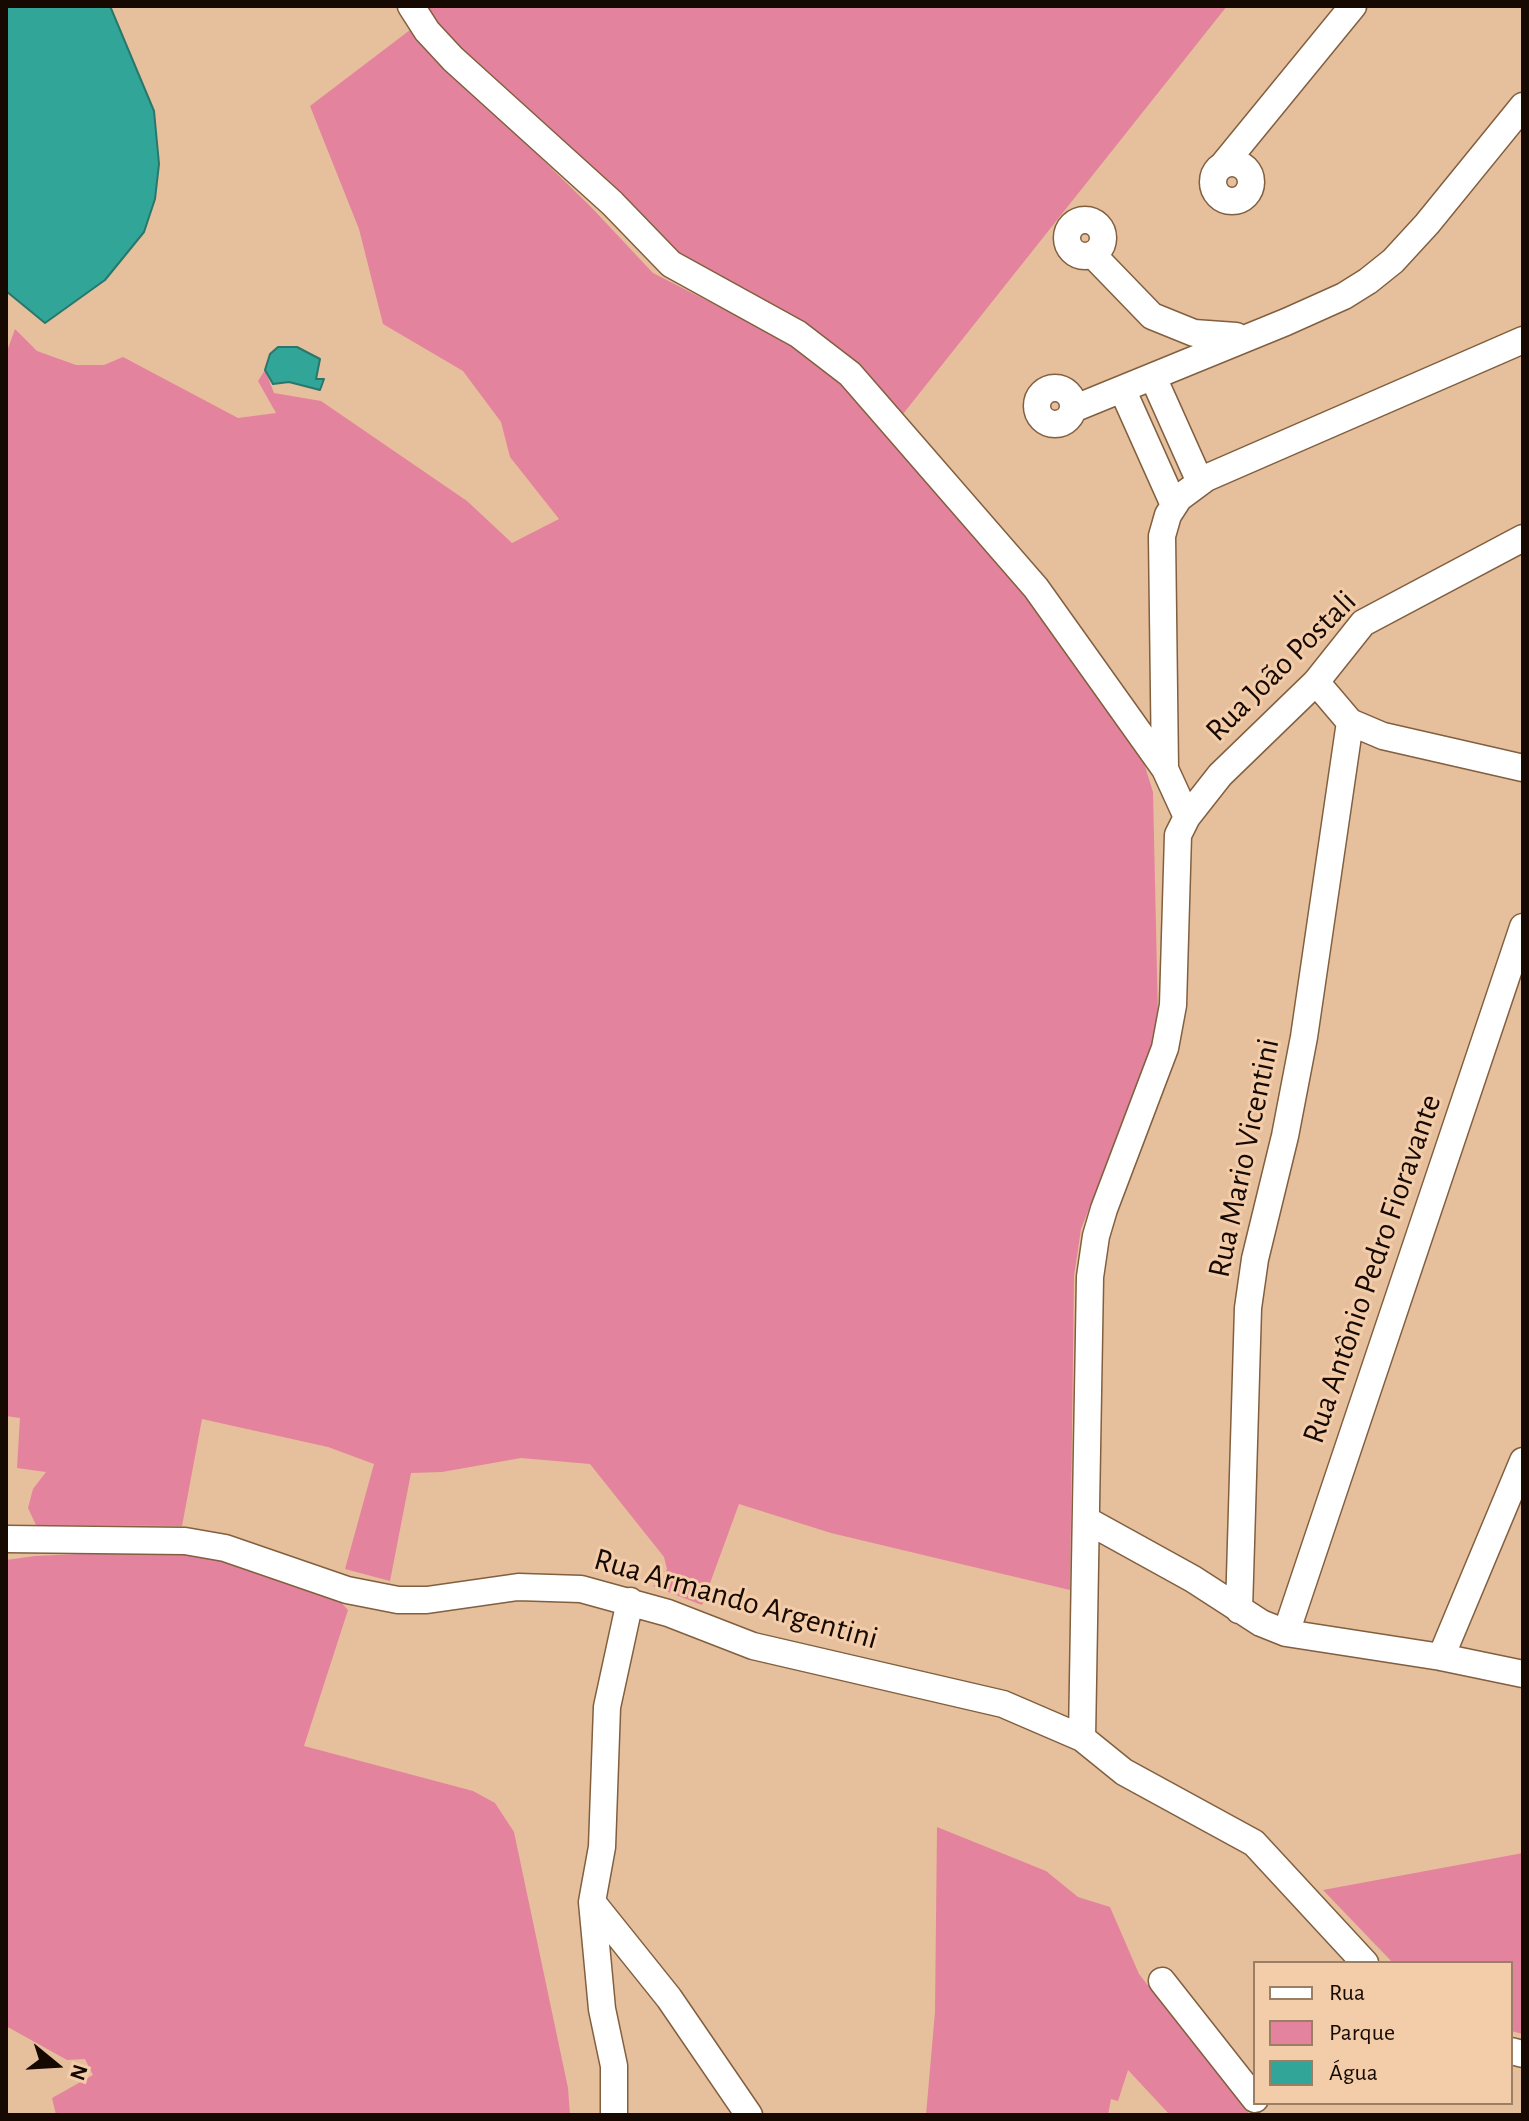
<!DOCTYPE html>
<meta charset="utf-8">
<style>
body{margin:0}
#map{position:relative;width:1529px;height:2121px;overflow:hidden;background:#e6bf9c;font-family:"Alegreya Sans",sans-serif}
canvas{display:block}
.frame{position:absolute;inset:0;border:8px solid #150901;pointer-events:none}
.legend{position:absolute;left:1253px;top:1961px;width:260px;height:144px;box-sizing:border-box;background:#f3cca9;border:2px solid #9a7e66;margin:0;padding:10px 14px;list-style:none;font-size:24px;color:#150901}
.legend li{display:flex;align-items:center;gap:16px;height:40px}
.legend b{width:40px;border:2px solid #9a7e66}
.north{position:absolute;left:16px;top:2025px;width:80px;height:80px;-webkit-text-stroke:6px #f3cca9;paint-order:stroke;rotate:108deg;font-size:22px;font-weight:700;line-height:32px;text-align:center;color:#150901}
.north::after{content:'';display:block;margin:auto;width:28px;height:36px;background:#150901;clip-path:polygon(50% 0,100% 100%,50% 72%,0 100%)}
</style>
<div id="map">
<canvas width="1529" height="2121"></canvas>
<div class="frame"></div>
<ul class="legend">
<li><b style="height:10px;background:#fff"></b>Rua</li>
<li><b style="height:22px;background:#e4839d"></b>Parque</li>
<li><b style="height:22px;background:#31a698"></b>Água</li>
</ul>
<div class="north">N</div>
</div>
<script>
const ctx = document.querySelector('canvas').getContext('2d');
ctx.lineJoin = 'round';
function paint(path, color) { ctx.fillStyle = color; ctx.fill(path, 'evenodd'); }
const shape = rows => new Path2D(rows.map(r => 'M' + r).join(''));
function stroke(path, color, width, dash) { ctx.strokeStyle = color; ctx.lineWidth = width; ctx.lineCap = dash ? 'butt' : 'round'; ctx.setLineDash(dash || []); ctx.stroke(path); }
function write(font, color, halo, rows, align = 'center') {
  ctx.font = font + ' "Alegreya Sans",sans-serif'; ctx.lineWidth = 6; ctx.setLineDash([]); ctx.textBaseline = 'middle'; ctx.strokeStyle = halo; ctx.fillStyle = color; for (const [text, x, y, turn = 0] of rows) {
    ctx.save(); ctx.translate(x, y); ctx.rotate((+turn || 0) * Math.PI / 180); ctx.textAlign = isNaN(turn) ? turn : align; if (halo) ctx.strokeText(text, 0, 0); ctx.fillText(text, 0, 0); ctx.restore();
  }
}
paint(shape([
 [421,6,1227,6,899,419,687,262,468,64],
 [410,30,591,207,653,273,806,351,838,380,1004,568,1143,760,1153,792,1158,1018,1155,1041,1081,1229,1074,1276,1070,1590,831,1533,739,1504,702,1605,653,1586,661,1582,667,1569,664,1557,590,1464,521,1458,442,1472,411,1473,390,1581,345,1569,374,1464,328,1447,202,1419,182,1526,36,1525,28,1508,33,1489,46,1472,17,1468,20,1418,6,1416,6,354,15,329,37,351,76,365,104,365,123,357,238,418,276,413,258,381,265,370,274,393,321,401,467,501,512,543,559,519,510,457,501,422,463,371,383,324,359,229,310,106],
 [166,1550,215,1554,335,1596,348,1610,304,1746,473,1791,495,1803,514,1832,568,2088,570,2115,56,2115,52,2098,93,2075,85,2059,67,2060,6,2026,6,1560,35,1556],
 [937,1827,1046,1871,1078,1897,1110,1907,1139,1974,1250,2115,1170,2115,1128,2070,1118,2101,1111,2099,1108,2115,926,2115,935,2012],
 [1523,1853,1523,2034,1511,2031,1511,1963,1393,1963,1323,1890]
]), '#e4839d');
const water = shape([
 [6,6,110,6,154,111,159,164,155,199,144,232,105,280,45,323,6,291,6,6],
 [278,347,297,347,320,359,316,379,324,379,320,390,289,382,273,384,265,370,270,354,278,347]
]);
paint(water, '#31a698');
stroke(water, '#29776b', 2);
const minor = shape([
 [411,6,427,31,453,59,612,203,671,264,798,334,850,374,1036,588,1165,769],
 '1213 182a19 19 0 1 1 38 0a19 19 0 1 1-38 0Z',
 [1223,165,1353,6],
 '1067 238a18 18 0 1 1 36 0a18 18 0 1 1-36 0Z',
 [1093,255,1152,316,1194,333,1236,336],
 [1153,377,1200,482],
 '1037 406a18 18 0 1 1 36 0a18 18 0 1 1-36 0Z',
 [1123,391,1174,505],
 [1073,409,1286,322,1344,296,1368,281,1393,261,1427,224,1523,106],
 [1316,682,1350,722,1383,736,1523,768],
 [1187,817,1165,769,1162,536,1168,515,1179,498,1206,478,1523,340],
 [1088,1521,1193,1579,1261,1623,1286,1633,1441,1657,1523,1674],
 [6,1539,185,1541,225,1548,347,1590,398,1600,427,1600,518,1587,581,1589,668,1613,753,1646,1003,1704,1082,1738,1124,1772,1254,1843,1365,1963],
 [1239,1610,1248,1308,1255,1259,1285,1136,1304,1037,1350,722],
 [1286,1633,1523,927],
 [1441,1657,1523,1461],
 [1082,1738,1090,1277,1096,1236,1104,1209,1165,1048,1173,1005,1178,835,1187,817,1220,775,1316,682,1363,623,1523,538],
 [592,1902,669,1998,749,2115],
 [1162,1981,1255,2099],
 [1511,2051,1523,2054],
 [614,2115,614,2066,602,2009,592,1902,602,1847,607,1707,630,1601]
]);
stroke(minor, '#815f3f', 29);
stroke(minor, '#fff', 26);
write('32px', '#150901', '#f3cca9', [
 ["Rua João Postali",1281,666,-45],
 ["Rua Mario Vicentini",1244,1158,-78],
 ["Rua Antônio Pedro Fioravante",1372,1269,-71],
 ["Rua Armando Argentini",736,1599,16]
]);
</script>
